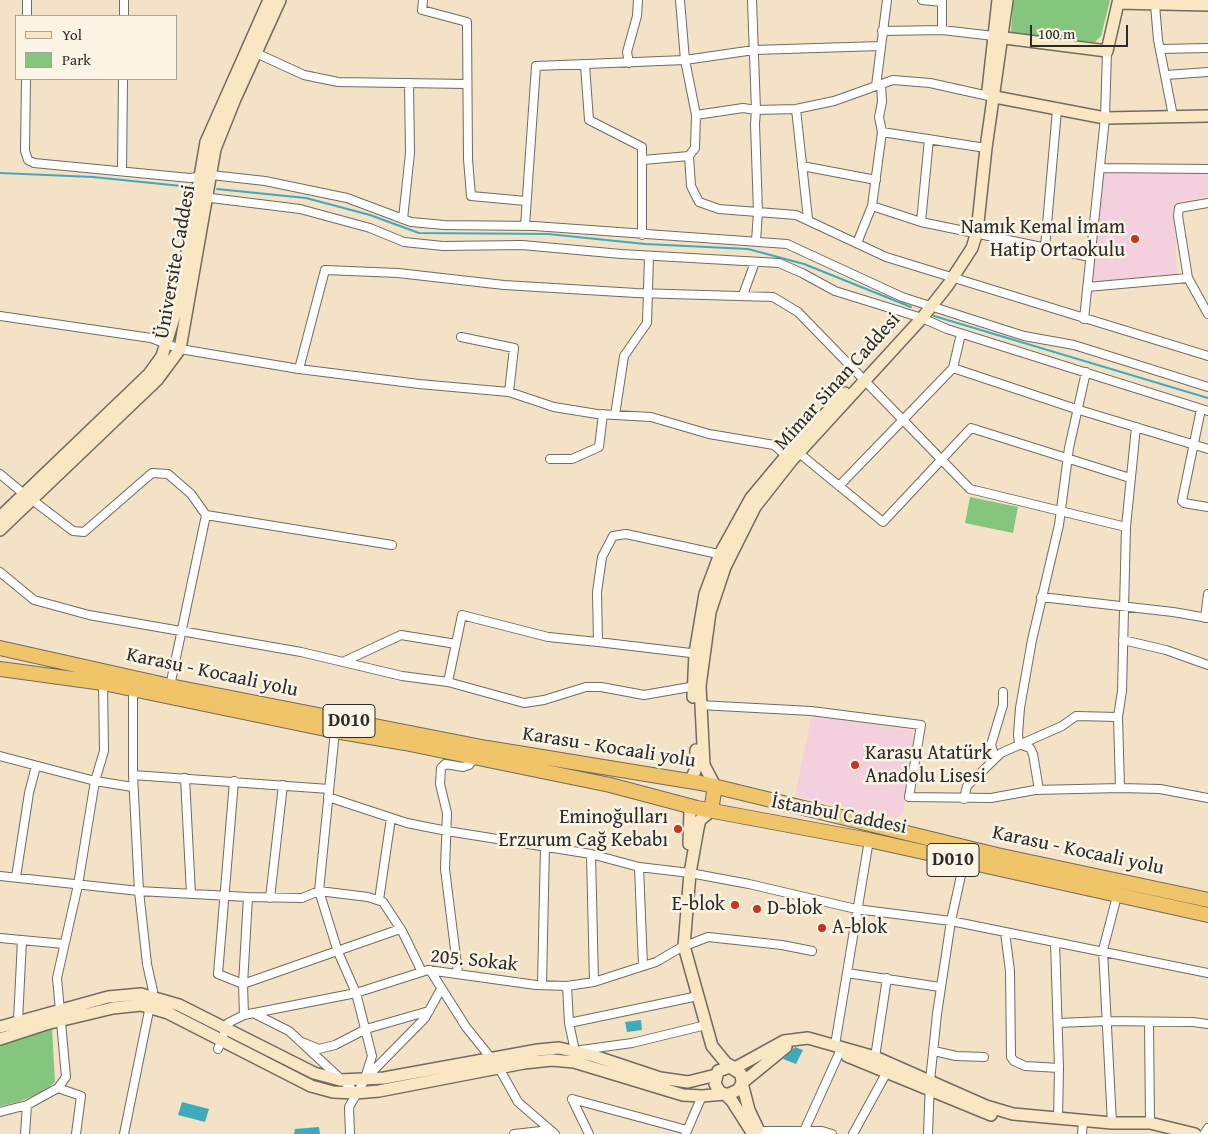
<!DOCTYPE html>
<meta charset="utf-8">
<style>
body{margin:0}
#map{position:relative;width:1208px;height:1134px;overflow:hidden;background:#f3e2c5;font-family:"Gentium Book Plus",serif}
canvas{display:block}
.legend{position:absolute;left:15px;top:15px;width:162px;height:65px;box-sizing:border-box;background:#fcf5e5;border:1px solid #a8a49b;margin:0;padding:6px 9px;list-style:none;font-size:15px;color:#2b2b2b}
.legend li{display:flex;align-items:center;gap:10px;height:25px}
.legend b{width:25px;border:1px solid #a8a49b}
.scale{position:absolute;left:1030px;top:25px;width:98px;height:22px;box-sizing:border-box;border:2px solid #2b2b2b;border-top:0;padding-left:6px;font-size:15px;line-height:18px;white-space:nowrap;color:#2b2b2b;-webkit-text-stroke:4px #fcf5e5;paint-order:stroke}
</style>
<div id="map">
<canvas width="1208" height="1134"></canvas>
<ul class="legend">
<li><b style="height:6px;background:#f9e7c3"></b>Yol</li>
<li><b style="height:14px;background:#84c67e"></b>Park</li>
</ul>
<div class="scale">100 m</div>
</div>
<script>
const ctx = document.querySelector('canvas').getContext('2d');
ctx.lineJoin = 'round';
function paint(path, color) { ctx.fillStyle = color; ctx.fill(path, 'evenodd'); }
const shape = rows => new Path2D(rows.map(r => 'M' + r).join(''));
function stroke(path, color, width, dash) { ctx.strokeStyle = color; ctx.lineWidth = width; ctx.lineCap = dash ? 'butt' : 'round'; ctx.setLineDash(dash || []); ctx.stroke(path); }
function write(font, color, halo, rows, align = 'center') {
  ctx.font = font + ' "Gentium Book Plus",serif'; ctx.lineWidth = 5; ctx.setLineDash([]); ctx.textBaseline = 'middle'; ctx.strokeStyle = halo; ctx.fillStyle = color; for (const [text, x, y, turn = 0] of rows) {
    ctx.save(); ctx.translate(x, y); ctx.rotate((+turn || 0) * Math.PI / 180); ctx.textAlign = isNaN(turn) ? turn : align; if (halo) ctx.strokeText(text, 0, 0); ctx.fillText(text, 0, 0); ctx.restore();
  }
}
paint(shape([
 [1201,172,1208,175,1208,196,1174,203,1177,276,1096,281,1091,276,1102,174],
 [816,716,910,730,913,734,903,814,897,818,795,796,811,719]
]), '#f4cfdd');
paint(shape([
 [1013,0,1110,0,1101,36,1095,42,1016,38,1011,32],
 [970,497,1018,507,1013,533,965,523],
 [52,1028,55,1082,43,1092,18,1102,0,1106,0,1045]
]), '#84c67e');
paint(shape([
 [641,1020,642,1030,627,1032,625,1022],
 [795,1047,803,1050,796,1064,783,1059],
 [182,1102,209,1109,205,1122,178,1115],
 [319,1127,320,1134,294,1134,295,1129]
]), '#3eabbd');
stroke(shape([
 [0,173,93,177,191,187],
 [217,189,306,198,370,215,419,233,548,234,645,244,748,249,804,264,911,307],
 [934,316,1208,398]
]), '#3eabbd', 2);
const street = shape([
 [423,0,422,10,467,22,468,159,471,196,526,201],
 [680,0,685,60,696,115],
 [752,0,756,110,796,109,834,101,893,80,930,83,993,97],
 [922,0,942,2],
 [1155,5,1158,40,1173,116],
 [27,16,27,0],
 [124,16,124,0],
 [942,30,942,0],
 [882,31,942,30,994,36],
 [1160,49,1208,48],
 [256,53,304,75,338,82,467,84],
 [629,63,627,52,637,16,638,0],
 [585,65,589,120,642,147,642,235],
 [1166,75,1208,72],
 [26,79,25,151,28,160,34,163,190,178,211,175,265,181,347,198,411,222,444,225,534,226,787,244,902,297,1024,336,1074,345,1208,387],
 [881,84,882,102,879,117,882,132,986,148],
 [876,86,887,0],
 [796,109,808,219],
 [689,156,691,186,699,202,719,209,796,215,886,257,1208,356],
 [643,160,689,156,695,148,696,115,743,108,756,110,755,124,758,212,756,241],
 [802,166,876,180],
 [1100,168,1208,169],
 [122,171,123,79],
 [203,197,300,209,370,228,404,242,443,246,522,245,621,254,779,263,802,273,835,291,922,318,947,329,1208,411],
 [872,206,921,222,1090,257],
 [403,219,410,153,409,83],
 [921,222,929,139],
 [525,226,536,66,685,60,754,50,880,46],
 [857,243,872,206,882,132],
 [1045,247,1057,110],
 [1188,278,1208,314],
 [1087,287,1188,278,1178,216,1179,208,1208,203],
 [743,295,755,262],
 [0,316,151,338,180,349,299,369,419,384,509,392,554,407,597,414,651,417,709,434,774,445,790,459],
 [1084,319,1105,118,1107,51],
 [461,337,514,348,509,392],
 [953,368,1076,409,1208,449],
 [299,369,325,270,398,273,504,285,636,293,773,297,798,312,970,489,1126,527],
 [1201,409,1182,501,1184,503,1208,507],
 [615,415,624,356,647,323,649,256],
 [799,453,883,522,971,428,1130,478],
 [550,459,572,459,599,447,603,414],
 [0,474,24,494],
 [839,486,953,368,961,334],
 [31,499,73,531,84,532,152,473,168,474,191,494,206,515],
 [0,572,34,600,89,615,301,652,402,676,448,682,524,703,544,700,586,687,601,687,644,695,696,686],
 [1041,597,1173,612,1208,618],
 [1205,618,1208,594],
 [1123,640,1166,650,1208,665],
 [699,654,598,642,597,592,602,557,613,536,626,534,723,555],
 [345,661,401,635,456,644],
 [448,682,462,615,548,637,598,642],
 [103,683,104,751,95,781,133,787],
 [170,686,206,515,392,545],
 [133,690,133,775],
 [700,705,811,711,921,725,909,797,991,798,1035,790,1120,788,1160,789,1208,798],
 [335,731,319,891,338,952,356,993,372,1056,364,1081,349,1107,350,1134],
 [0,756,95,781,78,885,57,978,66,1077,58,1088,27,1105,0,1112],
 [995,758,991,745,1003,705,1003,692],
 [185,778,191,894],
 [234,781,218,974,243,984,244,1015],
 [1120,788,1118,717,1122,691,1126,527,1136,427],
 [1039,790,1033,754,1030,748,1019,744,1018,734,1020,708,1032,640,1059,525,1069,448,1086,372],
 [328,797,407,823,447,831,591,854,639,867,690,873,749,884,856,909,951,921,1208,973],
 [964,799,967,786,1001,753,1062,726,1076,716,1118,717],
 [591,854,594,982],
 [639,867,643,966],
 [0,876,139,891,248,897],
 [16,877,29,793,36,766],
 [270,898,283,785],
 [379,900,391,818],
 [400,929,243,984,248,897,302,898,319,891,368,897,383,902,402,931,422,972],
 [1005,932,1010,971,1011,1057,1014,1061,1025,1066,1059,1068],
 [0,938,64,944],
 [1055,942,1059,1068,1058,1119],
 [430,970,466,1027,499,1068,518,1102,555,1134],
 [458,973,445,869,447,813,440,784,441,768,445,764,463,767,469,765,474,758],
 [847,973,940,987],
 [542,984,545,846],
 [567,986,569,1023,575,1051],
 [255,1014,289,1031,356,1093],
 [18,1021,22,940],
 [1149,1022,1150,1123],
 [569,1023,698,996],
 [1058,1023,1106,1021,1193,1022,1208,1024],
 [302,1042,319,1049,335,1045,366,1029,429,1011],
 [835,1045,869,840],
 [218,1049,228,1023,244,1015,356,993,428,970,536,985,567,986,594,982,656,962,680,948,708,937,782,945,812,951],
 [581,1050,632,1043,706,1025],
 [934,1051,956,1056,984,1057],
 [875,1057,887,978],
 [366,1078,425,1018,441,989],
 [58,1088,81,1096,76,1134],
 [572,1099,687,1130],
 [572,1099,589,1134],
 [1112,1123,1103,950,1117,896],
 [759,1131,822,1131,832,1134],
 [804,1131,842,1047],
 [686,1133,702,1096],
 [25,1134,27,1105],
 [124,1134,153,991,147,964,139,891,133,775,329,789],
 [514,1134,550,1130],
 [853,1134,888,1070],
 [928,1134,930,1081,937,1014,951,921,964,862],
 [1082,1134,1083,1121],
 [1204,1134,1208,1128]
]);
const secondary = shape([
 [997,37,1107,51,1118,3,1208,5],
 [988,90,998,0],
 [995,97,1105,118,1208,116],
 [0,517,149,374,162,356,178,305,206,142,269,0],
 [0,530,157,380,180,349,215,149,235,99,280,0],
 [693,697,695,653,705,594,720,554,751,498,786,456,845,393],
 [690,781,695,771,696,750],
 [715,786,704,765,700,686,710,612,725,567,755,507,792,460,922,318,948,285,972,248,977,232,986,148,1007,0],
 [685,805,690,810,689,844],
 [711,811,700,820,698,828,690,873,684,946,712,1046,726,1063,735,1068,784,1041,808,1038,875,1057,986,1106,1013,1114,1112,1123,1150,1123,1195,1134],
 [0,1027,108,997,141,994,179,1005,314,1073,340,1080,384,1078,538,1050,559,1048,594,1056,660,1078,688,1082,716,1075],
 [0,1039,46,1024,113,1008,141,1005,168,1013,311,1086,333,1092,356,1093,379,1091,524,1063,552,1060,574,1062,683,1095,702,1096,725,1094,729,1094,738,1090,742,1083,741,1074,730,1067,718,1071,715,1084,720,1092,725,1094,732,1101,753,1134],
 [847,1056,991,1115],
 [758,1129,749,1110,742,1083,786,1047]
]);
const highway = shape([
 [0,648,170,686,487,748,701,783,997,855,1208,900],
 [0,669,103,683,335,731,405,743,610,785,697,808,869,840,1208,915],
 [711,811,715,786]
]);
stroke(street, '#716b61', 10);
stroke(secondary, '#716b61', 14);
stroke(highway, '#716b61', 16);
stroke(street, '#fff', 8);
stroke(secondary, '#f9e7c3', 11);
stroke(highway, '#f0c469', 14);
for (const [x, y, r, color] of [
 [1135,239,5,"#c8321e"],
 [855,765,5,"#c8321e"],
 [678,829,5,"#c8321e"],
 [735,905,5,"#c8321e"],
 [757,909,5,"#c8321e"],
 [822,928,5,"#c8321e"]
]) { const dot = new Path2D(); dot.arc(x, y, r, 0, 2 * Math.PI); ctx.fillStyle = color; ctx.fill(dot); stroke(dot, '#fcf5e5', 2); }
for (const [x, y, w] of [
 [349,721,52],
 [953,860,52]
]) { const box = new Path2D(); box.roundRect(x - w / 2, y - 16.5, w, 33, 4); ctx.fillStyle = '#fcf5e5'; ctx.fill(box); stroke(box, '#2b2b2b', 1); }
write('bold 19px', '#2b2b2b', null, [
 ["D010",349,721],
 ["D010",953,860]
]);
write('20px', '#2b2b2b', '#fcf5e5', [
 ["Namık Kemal İmam",1125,228],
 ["Hatip Ortaokulu",1125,251],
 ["Karasu Atatürk",865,754,"left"],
 ["Anadolu Lisesi",865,777,"left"],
 ["Eminoğulları",668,818],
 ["Erzurum Cağ Kebabı",668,841],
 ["E-blok",725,905],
 ["D-blok",767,909,"left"],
 ["A-blok",832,928,"left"]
], 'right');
write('20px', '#2b2b2b', '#fcf5e5', [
 ["Üniversite Caddesi",176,262,-80],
 ["Mimar Sinan Caddesi",838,382,-48],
 ["Karasu - Kocaali yolu",212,673,12],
 ["Karasu - Kocaali yolu",609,748,9],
 ["İstanbul Caddesi",839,815,11],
 ["Karasu - Kocaali yolu",1078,851,12],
 ["205. Sokak",474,961,6]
]);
</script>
